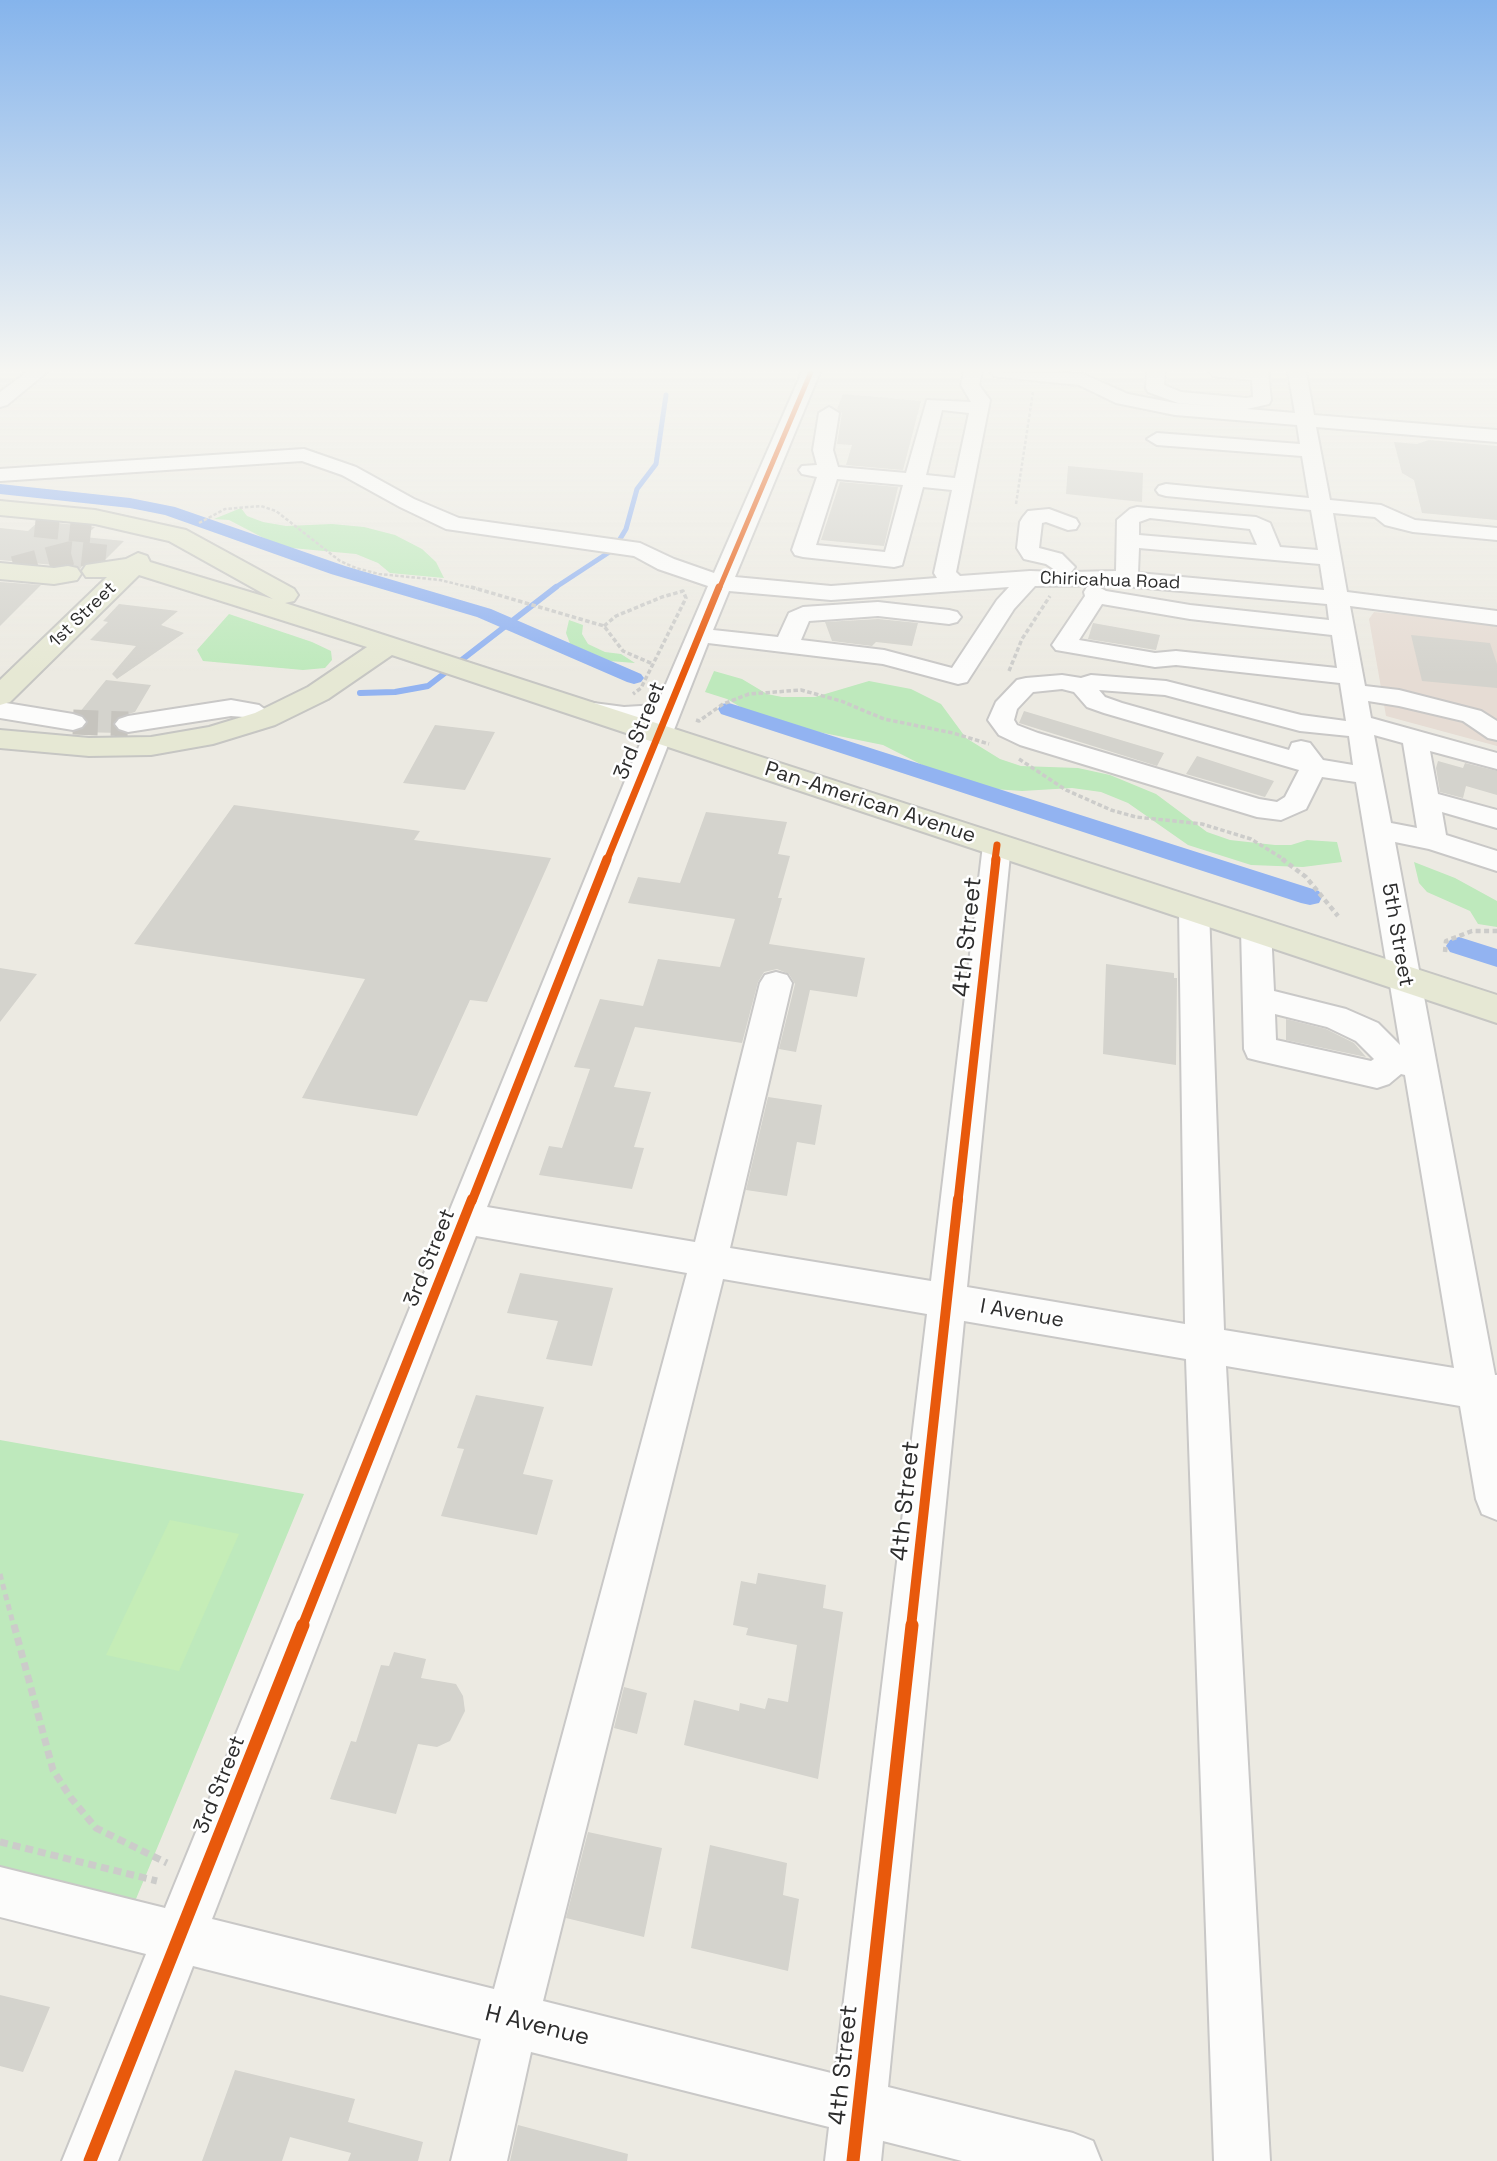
<!DOCTYPE html>
<style>
body{margin:0}
canvas{display:block;background:#eceae2}
</style>
<canvas width="1497" height="2161"></canvas>
<script>
const ctx = document.querySelector('canvas').getContext('2d');
ctx.lineJoin = 'round';
function paint(path, color) { ctx.fillStyle = color; ctx.fill(path, 'evenodd'); }
const shape = rows => new Path2D(rows.map(r => 'M' + r).join(''));
function stroke(path, color, width, dash) { ctx.strokeStyle = color; ctx.lineWidth = width; ctx.lineCap = dash ? 'butt' : 'round'; ctx.setLineDash(dash || []); ctx.stroke(path); }
function write(font, color, halo, rows, align = 'center') {
  ctx.font = font + ' "Space Grotesk",sans-serif'; ctx.lineWidth = 5; ctx.setLineDash([]); ctx.textBaseline = 'middle'; ctx.strokeStyle = halo; ctx.fillStyle = color; for (const [text, x, y, turn = 0] of rows) {
    ctx.save(); ctx.translate(x, y); ctx.rotate((+turn || 0) * Math.PI / 180); ctx.textAlign = isNaN(turn) ? turn : align; if (halo) ctx.strokeText(text, 0, 0); ctx.fillText(text, 0, 0); ctx.restore();
  }
}
paint(shape([
 [1374,612,1478,622,1497,627,1497,746,1386,716,1369,619]
]), '#e6dcd4');
paint(shape([
 [241,508,247,516,263,522,286,526,332,524,364,527,395,535,422,549,436,562,444,578,390,573,378,563,356,554,281,547,229,520,214,519],
 [229,614,312,642,331,651,332,660,325,668,303,670,203,661,197,650],
 [569,620,583,625,582,634,588,644,605,652,621,654,635,663,596,660,572,649,566,633],
 [714,671,742,679,767,694,782,697,815,697,869,681,911,689,941,704,966,738,1000,759,1021,766,1078,768,1110,775,1156,794,1207,832,1230,840,1275,845,1291,845,1307,840,1337,842,1342,862,1303,867,1251,865,1188,845,1128,803,1101,792,1072,788,1022,791,994,789,944,776,883,745,789,726,749,712,727,699,705,692],
 [1414,862,1455,878,1497,901,1497,927,1478,924,1470,911,1427,892,1419,883],
 [0,1440,304,1494,126,1923,0,1892]
]), '#bee9bc');
paint(shape([
 [170,1520,239,1534,179,1671,106,1655]
]), '#c5edb7');
stroke(shape([
 [553,589,614,549,626,529,637,489,656,464,666,395]
]), '#92b3f1', 5);
stroke(shape([
 [360,693,395,692,428,686,556,587]
]), '#92b3f1', 6);
paint(shape([
 [0,484,130,498,175,507,345,566,491,609,641,674,644,678,641,682,634,684,627,682,477,617,331,574,165,515,130,508,0,494,0,484],
 [729,703,1319,891,1322,897,1319,903,1310,905,1301,903,721,714,718,709,721,704,729,703],
 [1459,937,1497,949,1497,967,1450,952,1446,946,1450,940,1459,937]
]), '#92b3f1');
paint(shape([
 [843,394,921,401,903,470,846,465,852,445,837,444,842,413,837,409],
 [1429,440,1497,446,1497,520,1422,513,1414,480,1402,473,1394,442,1417,444],
 [1068,466,1143,473,1142,502,1066,494],
 [840,482,898,487,884,546,821,540],
 [39,521,95,527,84,537,124,541,106,559,86,562,80,569,69,563,54,565,0,560,0,528,28,531],
 [0,582,41,585,0,626],
 [119,604,178,611,161,625,184,633,117,679,112,674,136,646,90,640,108,622,103,621],
 [878,619,918,623,912,646,876,642,872,646,832,641,825,622],
 [1093,623,1160,635,1156,650,1088,639],
 [1411,635,1490,643,1497,664,1497,688,1422,681],
 [106,680,151,685,135,712,118,717,113,722,117,731,122,733,75,732,88,724,84,715,79,713],
 [1024,711,1164,753,1157,766,1019,723],
 [435,725,495,732,465,790,403,783],
 [1197,756,1274,781,1265,797,1186,774],
 [1438,761,1463,768,1465,763,1497,771,1497,795,1466,786,1463,798,1440,792,1436,768],
 [234,805,420,831,414,840,551,858,487,1002,470,1000,417,1116,302,1098,365,979,134,944],
 [706,812,787,822,778,854,790,856,778,898,782,898,769,944,865,958,857,997,810,990,796,1052,779,1049,795,984,789,974,777,969,764,972,758,982,742,1043,635,1027,614,1087,651,1092,634,1147,644,1148,632,1189,539,1175,549,1146,562,1148,590,1069,574,1067,600,999,643,1006,658,959,720,967,735,919,628,903,638,877,680,883],
 [1106,964,1174,973,1174,978,1177,978,1176,1065,1103,1054],
 [0,968,37,974,0,1022],
 [1286,1019,1326,1029,1354,1043,1366,1057,1286,1040],
 [768,1097,822,1105,815,1145,797,1142,787,1196,746,1190],
 [520,1273,613,1288,592,1366,546,1359,558,1321,507,1313],
 [476,1395,544,1407,523,1474,553,1480,537,1535,441,1516,464,1449,457,1448],
 [758,1573,826,1585,823,1608,843,1612,818,1779,684,1745,694,1700,739,1711,740,1703,765,1709,768,1698,788,1702,797,1645,746,1635,748,1628,733,1625,741,1581,756,1584],
 [394,1652,426,1659,421,1678,456,1684,463,1696,465,1711,450,1741,437,1747,418,1744,396,1814,330,1799,351,1741,356,1742,381,1665,389,1666],
 [624,1687,647,1693,637,1734,614,1728],
 [588,1832,662,1848,644,1937,566,1918],
 [710,1845,787,1863,783,1895,799,1899,788,1971,691,1948],
 [0,1995,50,2007,23,2072,0,2066],
 [235,2070,355,2099,348,2122,423,2142,418,2161,348,2161,351,2153,290,2137,282,2161,202,2161],
 [518,2125,628,2154,627,2161,510,2161]
]), '#d4d3cd');
stroke(shape([
 [73,722,128,724]
]), '#c6c4be', 25, [25, 13]);
stroke(shape([
 [35,525,91,531],
 [14,568,71,553,109,557]
]), '#c6c4be', 24, [24, 11]);
const minor = shape([
 [27,372,47,372,7,405,0,407,0,392,27,372],
 [802,372,820,372,735,577,831,586,937,578,934,573,952,490,923,487,902,565,894,567,803,557,795,555,792,550,817,477,802,474,799,470,802,466,817,465,813,450,819,413,829,407,839,413,833,450,838,467,906,473,927,400,971,402,961,385,964,372,982,372,979,385,990,400,956,572,960,576,1030,571,1058,572,1046,564,1024,559,1017,548,1020,522,1023,517,1028,511,1049,509,1076,519,1079,524,1076,529,1068,530,1046,522,1042,523,1039,548,1062,554,1075,567,1071,572,1116,571,1117,520,1130,509,1137,507,1256,517,1270,523,1280,547,1318,550,1311,510,1166,496,1159,494,1156,490,1159,486,1166,484,1309,498,1302,456,1157,445,1147,439,1157,433,1300,444,1297,425,1175,415,1116,403,1079,385,1000,377,994,376,991,372,1083,374,1128,394,1175,403,1225,407,1178,403,1148,392,1146,388,1147,372,1165,372,1164,385,1181,392,1246,398,1253,397,1252,380,1219,377,1213,376,1210,372,1268,372,1271,400,1269,404,1247,409,1295,413,1288,372,1306,372,1314,415,1497,430,1497,442,1316,427,1330,500,1381,505,1415,520,1497,528,1497,540,1413,532,1385,525,1375,517,1333,513,1347,592,1497,611,1497,625,1350,606,1365,686,1399,690,1481,711,1497,721,1497,740,1488,738,1463,721,1399,706,1368,701,1371,718,1497,753,1497,769,1430,751,1438,794,1497,810,1497,828,1442,812,1446,835,1497,851,1497,871,1429,849,1395,842,1495,1375,1497,1375,1497,1520,1482,1514,1476,1499,1460,1406,1226,1366,1270,2161,1214,2161,1186,1359,964,1321,888,2087,1073,2133,1093,2141,1101,2161,962,2161,883,2141,881,2161,825,2161,829,2127,531,2052,507,2161,451,2161,481,2039,193,1966,118,2161,62,2161,146,1954,0,1917,0,1867,165,1908,649,722,624,723,586,718,577,715,573,710,577,705,586,702,624,707,657,705,708,586,658,569,634,556,446,529,400,507,342,475,302,461,0,481,0,469,304,449,356,467,414,499,459,518,640,543,674,559,714,573,802,372],
 [942,410,969,413,955,478,926,475,942,410],
 [837,479,903,485,885,552,816,545,837,479],
 [1150,518,1250,529,1257,545,1139,535,1139,522,1150,518],
 [1139,548,1320,564,1324,590,1138,573,1139,548],
 [1095,585,1087,587,1084,592,1085,596,1052,645,1056,650,1155,667,1176,665,1340,683,1346,721,1301,715,1166,681,1091,675,1081,678,1062,675,1026,678,1017,680,996,702,988,720,999,735,1020,745,1257,817,1281,820,1306,809,1322,777,1356,782,1400,1045,1378,1023,1346,1009,1274,991,1271,929,1267,922,1256,918,1245,922,1241,929,1244,1049,1248,1058,1260,1061,1377,1088,1389,1084,1401,1074,1405,1075,1454,1368,1224,1330,1209,909,1204,902,1194,899,1184,902,1179,909,1185,1324,967,1287,1011,845,1007,838,997,836,987,838,983,845,931,1281,730,1248,792,983,787,975,776,972,765,975,760,983,695,1242,487,1207,708,643,883,664,958,684,967,682,1014,609,1035,586,1113,585,1327,604,1329,620,1190,605,1106,591,1095,585],
 [1009,587,997,600,952,668,884,650,801,640,809,621,878,616,949,624,957,622,961,617,957,612,949,610,878,602,803,607,789,613,778,637,713,630,729,591,831,600,1009,587],
 [1102,604,1190,619,1332,635,1337,668,1176,651,1155,653,1079,640,1102,604],
 [1062,689,1074,692,1087,707,1104,713,1299,770,1285,797,1277,802,1259,799,1038,733,1017,725,1014,720,1017,709,1033,692,1062,689],
 [1099,690,1165,695,1300,731,1349,736,1353,765,1323,760,1310,743,1301,741,1292,743,1289,750,1122,703,1105,697,1099,690],
 [1374,735,1403,743,1417,828,1391,823,1374,735],
 [1275,1014,1327,1027,1356,1041,1374,1059,1371,1061,1276,1040,1275,1014],
 [476,1236,687,1273,494,1989,212,1919,476,1236],
 [723,1279,927,1314,835,2074,543,2001,723,1279],
 [231,700,259,705,278,719,274,724,265,727,244,717,231,716,128,732,119,729,115,724,119,719,128,716,231,700],
 [0,702,73,714,82,717,86,722,82,727,73,730,0,718,0,702]
]);
const major = shape([
 [0,501,95,510,186,530,294,589,298,595,294,601,285,603,1497,995,1497,1023,392,655,328,699,275,725,213,744,151,755,89,756,0,748,0,730,89,738,151,737,209,727,255,713,308,687,367,647,139,575,10,702,0,705,0,680,107,577,86,577,82,571,86,565,126,559,138,553,147,556,150,562,273,599,169,541,95,524,0,515,0,501],
 [0,563,54,568,68,566,77,568,81,574,77,580,54,584,0,579,0,563]
]);
stroke(minor, '#c9c8c7', 4);
stroke(major, '#c6c6c3', 4);
stroke(shape([
 [1016,504,1033,392],
 [199,523,225,509,261,506,276,511,340,561,356,568,379,574,440,580,477,589]
]), '#ccccca', 2.5, [3.5, 2]);
stroke(shape([
 [471,587,604,626,623,651,653,664],
 [604,626,616,616,662,597,683,591,686,598,641,688,633,694],
 [1009,671,1022,639,1050,596],
 [696,720,699,721,723,704,749,694,801,690,841,701,884,719,953,733,989,744],
 [1019,759,1066,790,1111,810,1136,817,1202,824,1251,839,1285,860]
]), '#ccccca', 3.5, [4.5, 2.5]);
stroke(shape([
 [1282,859,1306,877,1338,916],
 [1445,952,1446,941,1472,931,1497,931]
]), '#ccccca', 4.5, [5, 3.5]);
stroke(shape([
 [0,1574,14,1627]
]), '#ccccca', 5, [6, 4.5]);
stroke(shape([
 [14,1625,53,1770,71,1798,96,1828,167,1863],
 [0,1842,157,1881]
]), '#ccccca', 7, [8, 5]);
paint(minor, '#fcfcfb');
paint(major, '#e6e8d4');
stroke(shape([
 [719,589,811,372]
]), '#e8590c', 5);
stroke(shape([
 [607,860,719,587],
 [995,860,997,845]
]), '#e8590c', 7);
stroke(shape([
 [472,1201,607,859],
 [958,1201,996,859]
]), '#e8590c', 9);
stroke(shape([
 [302,1627,472,1199],
 [911,1627,958,1199]
]), '#e8590c', 10);
stroke(shape([
 [90,2161,303,1625],
 [853,2161,912,1625]
]), '#e8590c', 13);
const sky = ctx.createLinearGradient(0, 0, 0, 674);
sky.addColorStop(0, '#85b4ec');
sky.addColorStop(0.55, '#f6f6f2');
sky.addColorStop(1, '#f6f6f200');
ctx.fillStyle = sky;
ctx.fillRect(0, 0, 1497, 674);
write('18px', '#2d2d2d', '#fff', [
 ["Chiricahua Road",1110,581,2],
 ["1st Street",83,615,-44]
]);
write('21px', '#2d2d2d', '#fff', [
 ["3rd Street",640,731,-68],
 ["Pan-American Avenue",870,803,18],
 ["5th Street",1397,935,80],
 ["3rd Street",430,1258,-68],
 ["I Avenue",1022,1314,10],
 ["3rd Street",220,1785,-68]
]);
write('24px', '#2d2d2d', '#fff', [
 ["4th Street",968,937,-84],
 ["4th Street",906,1501,-84],
 ["H Avenue",537,2026,14],
 ["4th Street",844,2065,-84]
]);
</script>
